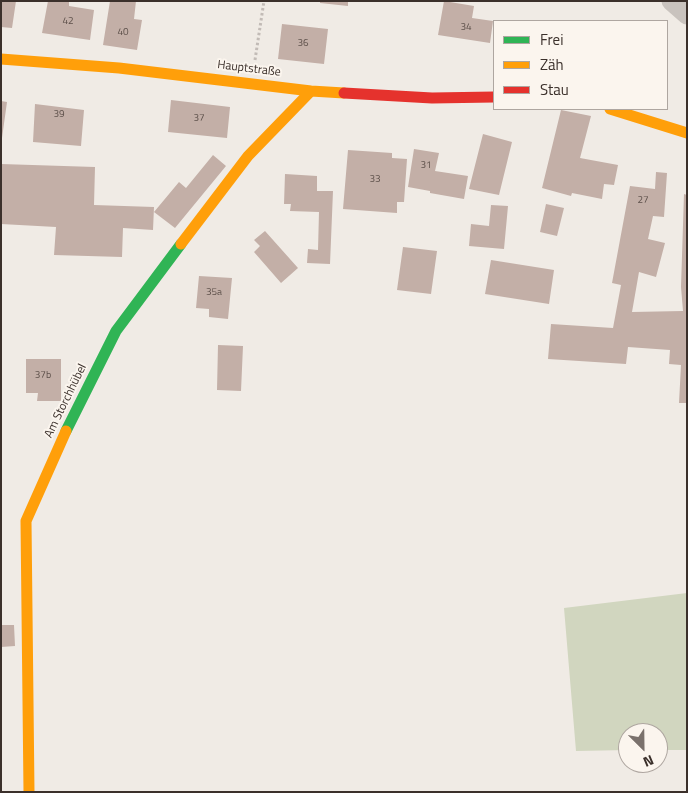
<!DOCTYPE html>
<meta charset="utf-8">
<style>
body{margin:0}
#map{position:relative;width:688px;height:793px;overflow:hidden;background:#f0ebe5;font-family:"Titillium Web",sans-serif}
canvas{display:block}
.frame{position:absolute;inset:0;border:2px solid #3b302b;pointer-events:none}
.legend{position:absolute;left:493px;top:20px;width:175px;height:90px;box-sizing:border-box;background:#fbf5ee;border:1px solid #aea6a0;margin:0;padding:6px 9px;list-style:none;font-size:15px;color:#3b302b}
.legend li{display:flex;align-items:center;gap:10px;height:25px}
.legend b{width:25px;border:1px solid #aea6a0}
.north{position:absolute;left:618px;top:723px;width:50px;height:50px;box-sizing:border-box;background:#fbf5ee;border:1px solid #aea6a0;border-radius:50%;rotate:157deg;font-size:14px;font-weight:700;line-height:20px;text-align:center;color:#3b302b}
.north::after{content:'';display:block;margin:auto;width:18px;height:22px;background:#7a716c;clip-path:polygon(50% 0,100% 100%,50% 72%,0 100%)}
</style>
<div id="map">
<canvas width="688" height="793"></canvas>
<div class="frame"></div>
<ul class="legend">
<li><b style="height:6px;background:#30b455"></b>Frei</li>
<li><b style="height:6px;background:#ff9f0a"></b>Zäh</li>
<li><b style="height:6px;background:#e5322d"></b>Stau</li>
</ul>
<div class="north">N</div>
</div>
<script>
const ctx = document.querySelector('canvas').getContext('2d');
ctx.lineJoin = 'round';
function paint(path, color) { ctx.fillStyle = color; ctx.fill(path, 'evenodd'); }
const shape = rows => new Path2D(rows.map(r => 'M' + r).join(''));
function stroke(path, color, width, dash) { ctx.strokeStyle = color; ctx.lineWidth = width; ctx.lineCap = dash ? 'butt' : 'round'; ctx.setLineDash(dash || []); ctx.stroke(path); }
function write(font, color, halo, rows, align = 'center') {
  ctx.font = font + ' "Titillium Web",sans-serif'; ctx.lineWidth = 4; ctx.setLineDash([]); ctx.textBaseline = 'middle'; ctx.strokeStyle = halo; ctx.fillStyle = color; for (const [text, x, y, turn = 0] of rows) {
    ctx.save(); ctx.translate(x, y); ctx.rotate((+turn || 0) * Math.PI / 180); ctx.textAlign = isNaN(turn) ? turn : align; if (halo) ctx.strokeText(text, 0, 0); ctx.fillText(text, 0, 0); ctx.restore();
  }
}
paint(shape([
 [687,593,687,750,658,750,658,733,628,733,628,750,576,751,564,608]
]), '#d1d6bf');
paint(shape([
 [1,1,16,1,12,28,1,27],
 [48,1,69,1,69,6,94,10,90,40,42,33],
 [110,1,136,1,134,19,142,20,137,50,103,45],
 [320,1,348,1,348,6,320,3],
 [444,1,474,6,472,18,493,21,490,43,438,35],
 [282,24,328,29,324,64,278,59],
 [171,100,230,107,227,138,168,132],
 [1,101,7,102,2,138,1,138],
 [35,104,84,110,81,146,33,142],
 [561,110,591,116,580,158,618,165,614,185,604,184,602,199,572,193,571,196,542,188],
 [483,134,512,142,499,195,469,189],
 [414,149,439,153,435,171,468,176,464,199,430,193,430,191,408,187],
 [348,150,392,153,392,158,407,159,404,202,397,202,397,213,343,209],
 [213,155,226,166,175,228,154,212,179,182,186,188],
 [1,164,95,167,94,205,154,207,153,230,123,228,122,257,54,255,56,227,1,224],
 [656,172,667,173,664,217,653,216,648,239,665,243,656,277,639,272,632,312,683,311,681,287,684,194,687,195,687,403,679,403,681,365,669,364,670,350,628,347,626,364,548,359,551,324,613,328,621,285,612,283,630,186,655,189],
 [285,174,317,176,317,191,333,191,330,264,307,263,308,249,318,250,319,212,290,211,291,204,284,204],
 [546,204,564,208,557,236,540,232],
 [491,205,508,206,504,249,469,246,471,224,489,226],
 [265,231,298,268,281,283,254,252,260,246,254,240],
 [403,247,437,251,431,294,397,290],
 [491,260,554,270,549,304,485,294],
 [199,276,232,278,228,319,209,317,209,309,196,308],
 [218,345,243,346,241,391,217,390],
 [26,359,61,359,61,401,37,401,38,393,26,393],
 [1,625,14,625,15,646,1,647]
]), '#c3afa7');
stroke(shape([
 [255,60,264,1]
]), '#c2bbb6', 3, [2.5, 2.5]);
stroke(shape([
 [671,1,687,15]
]), '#c9c3be', 19);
stroke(shape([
 [66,431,116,331,181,244]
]), '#30b455', 11);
stroke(shape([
 [1,59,119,68,311,91,344,93],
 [610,109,687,133],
 [181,244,248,156,311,91],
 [29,792,26,521,66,431]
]), '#ff9f0a', 11);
stroke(shape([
 [344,93,432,98,494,97]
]), '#e5322d', 11);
write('10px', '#5d504a', null, [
 ["42",68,22],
 ["34",466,28],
 ["40",123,33],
 ["36",303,44],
 ["39",59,115],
 ["37",199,119],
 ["31",426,166],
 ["33",375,180],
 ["27",643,201],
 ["35a",214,293],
 ["37b",43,376]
]);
write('12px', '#3b302b', '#fbf5ee', [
 ["Hauptstraße",249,69,7],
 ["Am Storchhübel",66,401,-64]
]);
</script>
